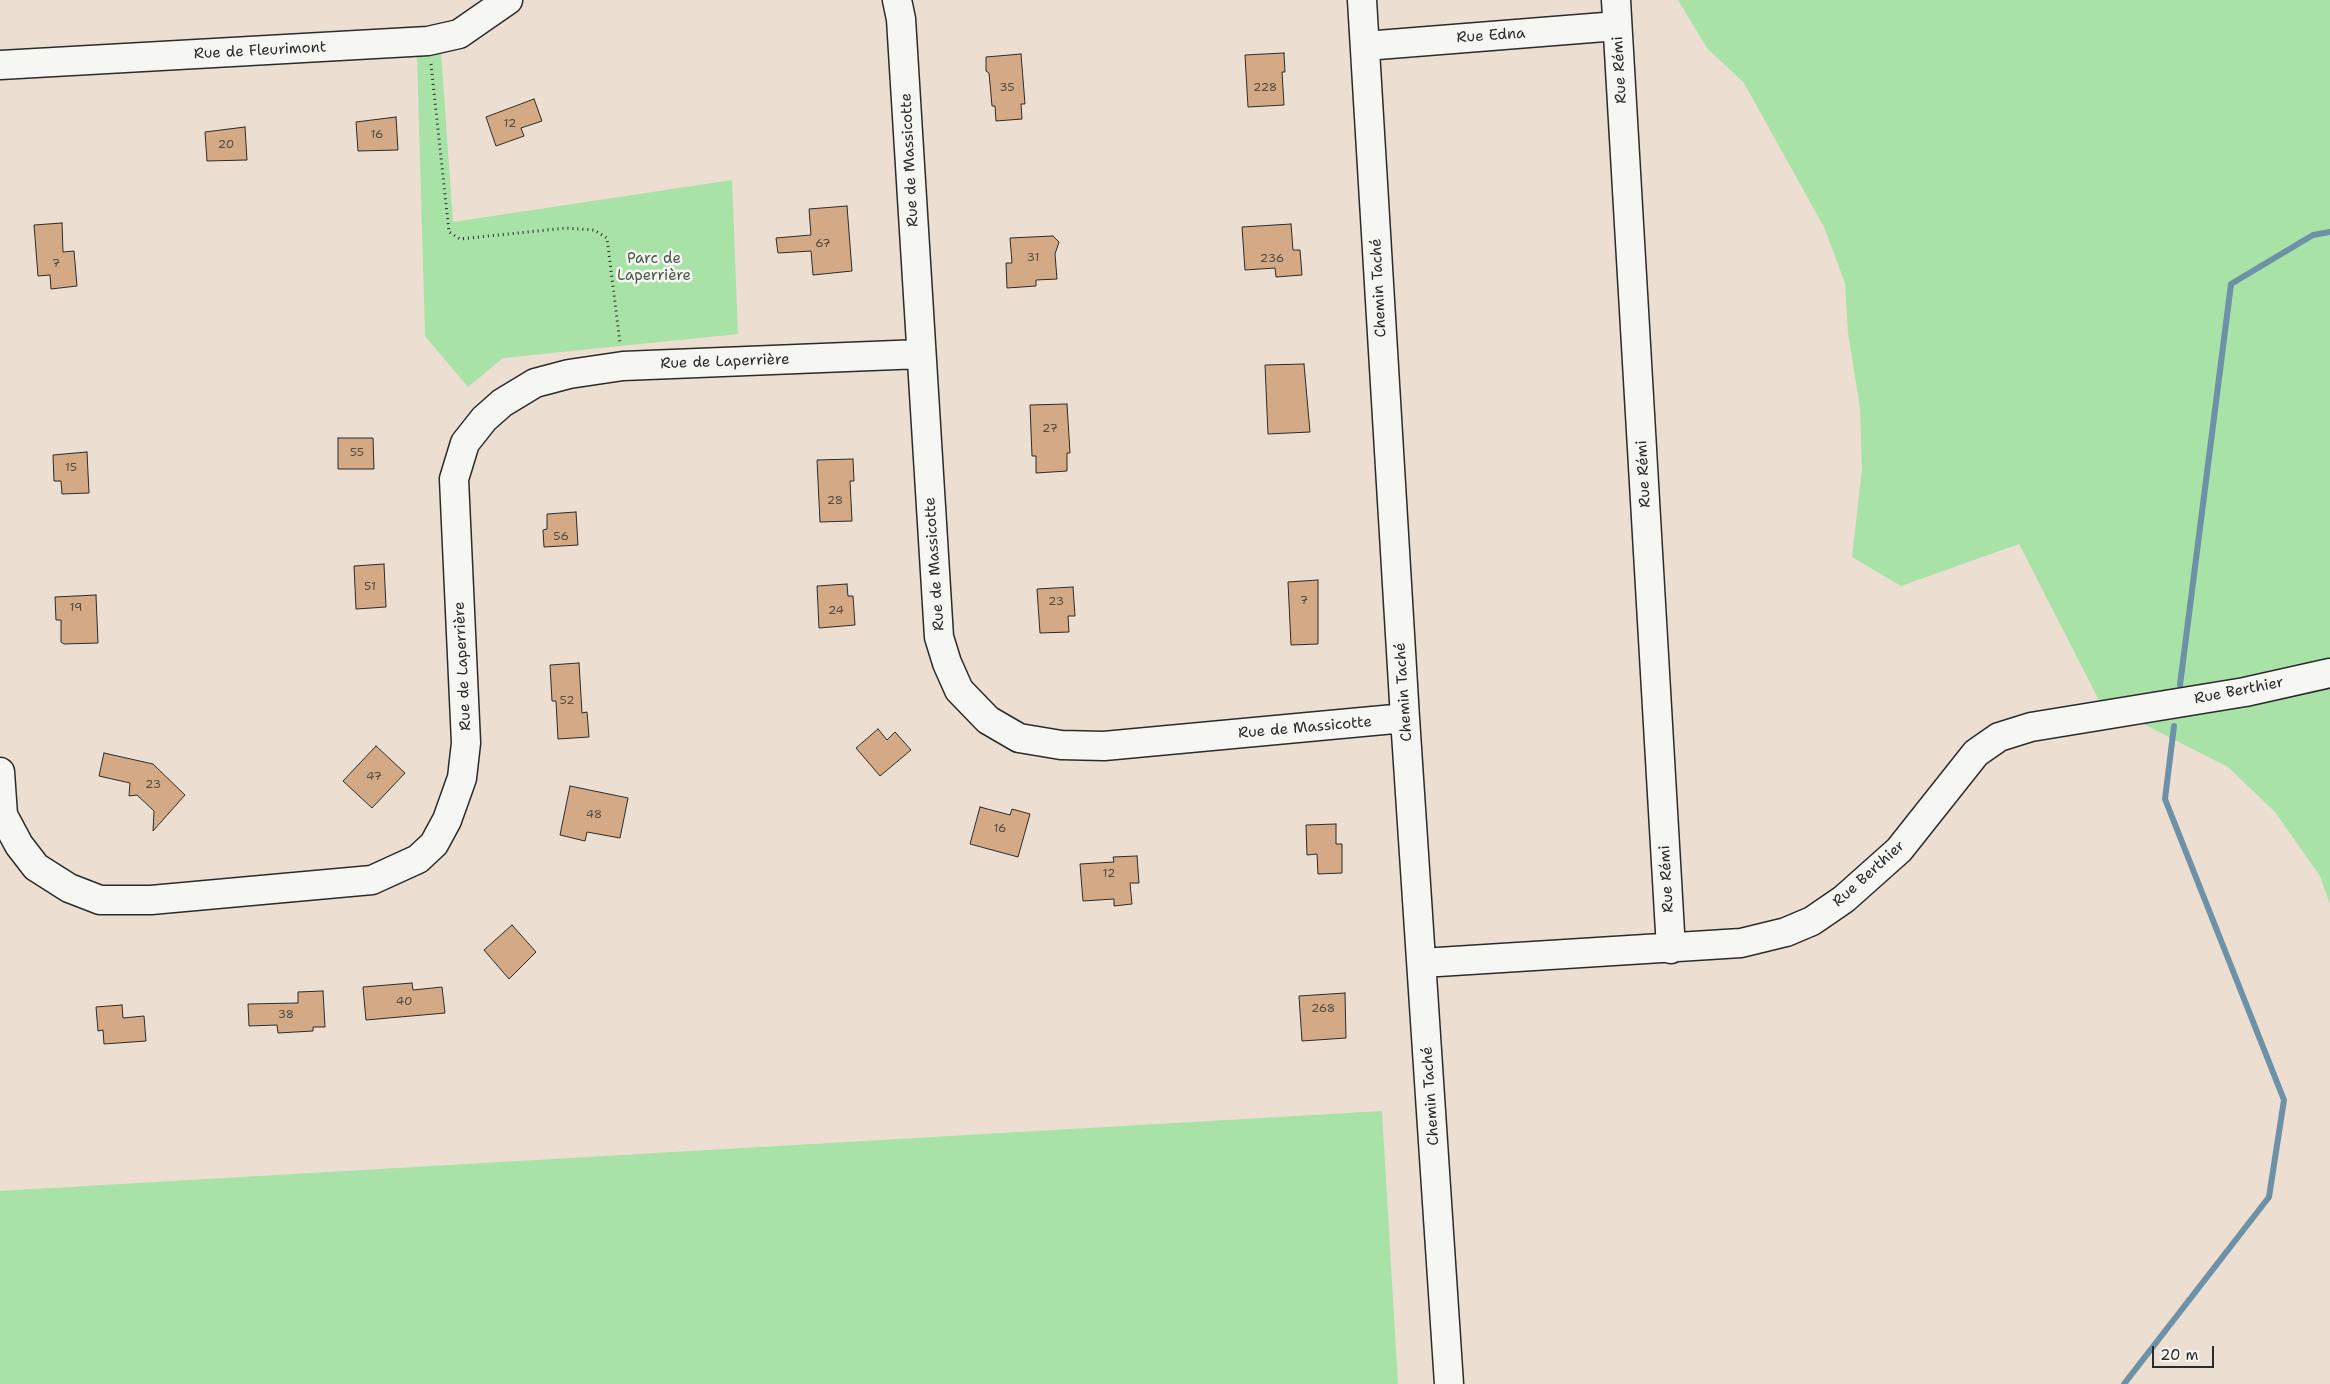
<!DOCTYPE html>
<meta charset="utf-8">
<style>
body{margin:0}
#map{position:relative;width:2330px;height:1384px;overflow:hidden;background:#ecdfd1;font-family:"Shantell Sans",sans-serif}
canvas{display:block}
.scale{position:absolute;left:2152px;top:1346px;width:62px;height:22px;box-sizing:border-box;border:2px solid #2b2b2b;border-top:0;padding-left:6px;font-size:15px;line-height:18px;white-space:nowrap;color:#2b2b2b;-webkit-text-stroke:4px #f6f6f2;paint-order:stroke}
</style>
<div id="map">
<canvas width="2330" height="1384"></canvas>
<div class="scale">20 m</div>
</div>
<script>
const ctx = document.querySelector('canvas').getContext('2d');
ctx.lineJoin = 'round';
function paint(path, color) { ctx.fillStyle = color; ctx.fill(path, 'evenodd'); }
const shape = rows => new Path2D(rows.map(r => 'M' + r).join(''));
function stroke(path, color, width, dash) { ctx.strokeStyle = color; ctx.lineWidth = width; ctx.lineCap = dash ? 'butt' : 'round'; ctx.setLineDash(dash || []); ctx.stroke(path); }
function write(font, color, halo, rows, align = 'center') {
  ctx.font = font + ' "Shantell Sans",sans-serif'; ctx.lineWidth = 5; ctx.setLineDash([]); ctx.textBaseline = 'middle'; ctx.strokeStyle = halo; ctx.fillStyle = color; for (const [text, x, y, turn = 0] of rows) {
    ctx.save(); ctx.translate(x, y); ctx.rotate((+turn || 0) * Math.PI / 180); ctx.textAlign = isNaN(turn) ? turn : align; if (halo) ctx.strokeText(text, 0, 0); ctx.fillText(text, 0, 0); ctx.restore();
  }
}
paint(shape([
 [1678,0,2330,0,2330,904,2320,876,2275,812,2228,767,2100,702,2019,544,1901,586,1852,557,1862,469,1860,408,1848,333,1845,283,1824,227,1744,83,1707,48],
 [441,52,453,222,732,180,738,334,503,358,468,387,425,336,417,54],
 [1382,1111,1398,1384,0,1384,0,1191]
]), '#a8e2a7');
stroke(shape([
 [2180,685,2231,284,2313,235,2330,232],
 [2124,1384,2269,1197,2284,1100,2165,799,2174,726]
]), '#6d91a7', 6);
const building = shape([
 [1284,53,1285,72,1282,72,1284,105,1248,107,1245,55,1284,53],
 [1021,54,1025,104,1021,104,1022,119,996,121,995,106,992,106,989,73,986,71,986,57,1021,54],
 [534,99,542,121,521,128,524,136,496,146,486,117,534,99],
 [396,117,398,150,358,151,356,122,396,117],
 [245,127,247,160,207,161,205,132,245,127],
 [847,206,852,271,813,275,811,251,778,253,776,238,811,235,809,209,847,206],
 [62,223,63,252,74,251,77,286,51,289,50,275,38,276,34,225,62,223],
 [1291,224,1293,250,1300,250,1302,275,1276,277,1275,268,1245,270,1242,227,1291,224],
 [1053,236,1059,242,1055,254,1057,279,1036,280,1036,286,1007,288,1006,263,1012,263,1010,238,1053,236],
 [1304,364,1310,432,1268,434,1265,365,1304,364],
 [1067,404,1070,453,1067,453,1067,471,1036,473,1036,456,1032,456,1030,405,1067,404],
 [338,438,373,438,374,469,338,469,338,438],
 [87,452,89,493,62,494,61,481,54,481,53,455,87,452],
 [853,459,854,481,850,481,852,521,820,522,817,460,853,459],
 [576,512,578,545,544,547,543,530,547,529,547,514,576,512],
 [384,564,386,607,356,609,354,566,384,564],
 [1318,580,1318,644,1291,645,1288,582,1318,580],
 [847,584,848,596,853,596,855,625,819,628,817,586,847,584],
 [1073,587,1075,616,1068,616,1069,632,1040,633,1037,589,1073,587],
 [96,595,98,643,64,644,61,642,61,620,56,620,55,597,96,595],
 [579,663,582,713,587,712,589,737,558,739,556,701,552,701,550,665,579,663],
 [878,729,887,740,895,732,911,750,880,776,856,748,878,729],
 [376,746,405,773,372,808,343,781,376,746],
 [104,753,153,764,185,795,153,831,154,811,137,795,129,796,130,783,99,776,104,753],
 [570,786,628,798,620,838,587,832,585,841,560,835,570,786],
 [980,807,1010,815,1012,809,1030,814,1018,857,970,844,980,807],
 [1336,824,1336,844,1342,844,1342,873,1318,874,1317,854,1307,855,1306,825,1336,824],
 [1137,856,1139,883,1130,883,1132,904,1114,906,1114,899,1083,901,1080,864,1114,862,1113,857,1137,856],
 [512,925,536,952,509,979,484,950,512,925],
 [412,983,413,990,442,987,445,1013,366,1020,363,987,412,983],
 [323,991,325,1027,313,1027,313,1031,278,1033,277,1025,249,1026,248,1004,298,1003,298,992,323,991],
 [1345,993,1346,1038,1302,1041,1299,996,1345,993],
 [122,1005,123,1018,144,1016,146,1041,104,1044,103,1030,98,1031,96,1007,122,1005]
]);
paint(building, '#d3aa85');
stroke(building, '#2b2b2b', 1);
const minor = shape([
 [897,0,901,19,939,637,947,663,959,690,988,720,1019,738,1061,745,1104,746,1405,718],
 [1362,0,1405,718,1449,1384],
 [1616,0,1671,949],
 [1365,46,1617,26],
 [0,65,428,41,459,34,508,0],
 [0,772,3,815,19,845,36,867,69,888,100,900,151,900,372,880,418,859,434,844,447,820,462,778,466,743,454,479,465,443,484,419,502,403,535,383,569,374,623,366,921,354],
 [1422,963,1741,943,1786,932,1812,921,1844,899,1899,850,1976,753,1999,737,2031,727,2245,692,2330,673]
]);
stroke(minor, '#2b2b2b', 31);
stroke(shape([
 [431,64,449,232,460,239,566,228,594,230,607,238,620,343]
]), '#2b2b2b', 3, [1, 4]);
stroke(minor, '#f6f6f2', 28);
write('12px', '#554b42', null, [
 ["35",1007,88],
 ["228",1265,88],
 ["12",510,124],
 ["16",377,135],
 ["20",226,145],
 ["67",823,244],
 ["31",1033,258],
 ["236",1272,259],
 ["7",56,264],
 ["27",1050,429],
 ["55",357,453],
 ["15",71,468],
 ["28",835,501],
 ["56",561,537],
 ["51",370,587],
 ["7",1304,601],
 ["23",1056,602],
 ["19",76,608],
 ["24",836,611],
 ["52",567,701],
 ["47",374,777],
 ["23",153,785],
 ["48",594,815],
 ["16",1000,829],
 ["12",1109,874],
 ["40",404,1002],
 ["268",1323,1009],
 ["38",286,1015]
]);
write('15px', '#2b2b2b', '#f6f6f2', [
 ["Rue Edna",1491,36,-4],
 ["Rue de Fleurimont",260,51,-3],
 ["Rue Rémi",1620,70,-93],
 ["Rue de Massicotte",910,160,-93],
 ["Chemin Taché",1379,288,-93],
 ["Rue de Laperrière",725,362,-2],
 ["Rue Rémi",1644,474,-93],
 ["Rue de Massicotte",935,564,-94],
 ["Rue de Laperrière",463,666,-93],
 ["Rue Berthier",2239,691,-11],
 ["Chemin Taché",1404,692,-94],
 ["Rue de Massicotte",1305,728,-5],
 ["Rue Berthier",1869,874,-42],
 ["Rue Rémi",1667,879,-93],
 ["Chemin Taché",1431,1096,-94]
]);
write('15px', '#4a594a', '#f6f6f2', [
 ["Parc de",654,259],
 ["Laperrière",654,276]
]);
</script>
